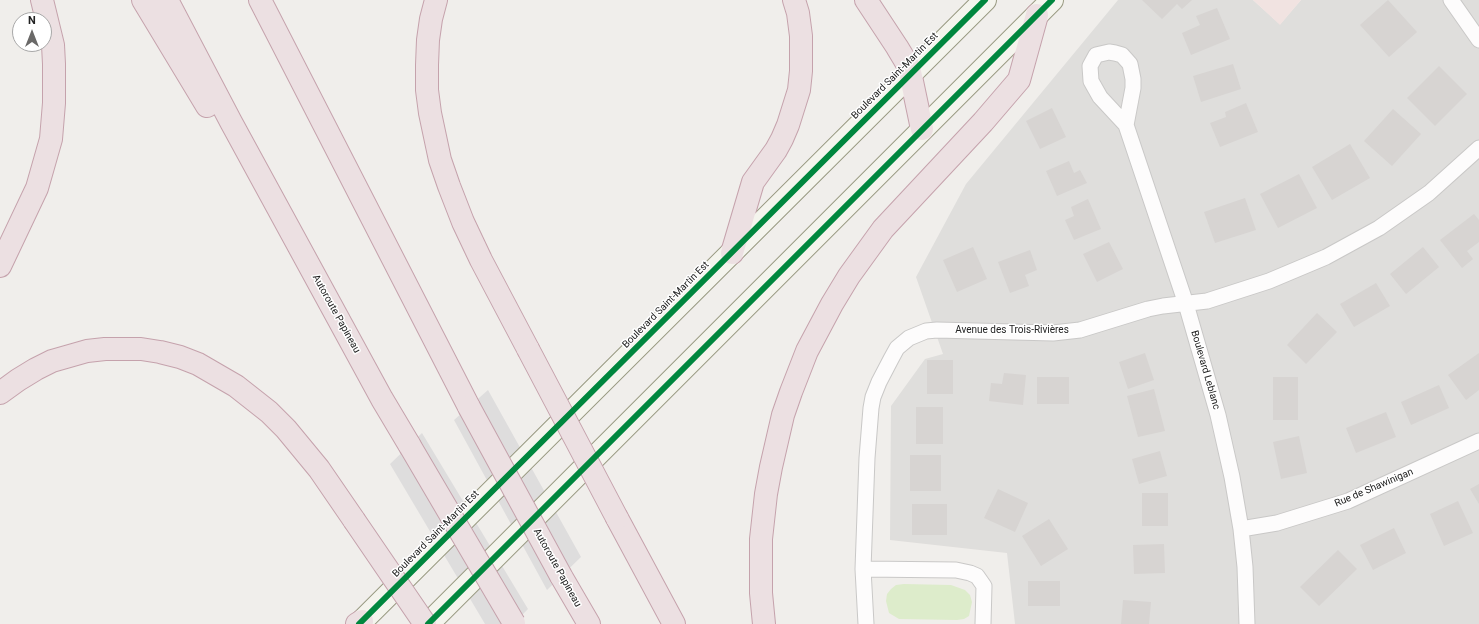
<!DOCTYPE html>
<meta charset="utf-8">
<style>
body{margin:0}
#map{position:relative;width:1479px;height:624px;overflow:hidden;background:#f0eeeb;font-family:Roboto,sans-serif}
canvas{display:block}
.north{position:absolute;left:12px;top:12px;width:40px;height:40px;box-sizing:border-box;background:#fff;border:1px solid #a7a7a7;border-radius:50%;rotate:0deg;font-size:11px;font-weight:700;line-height:16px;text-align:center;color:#222}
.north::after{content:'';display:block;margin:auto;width:14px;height:18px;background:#6a6968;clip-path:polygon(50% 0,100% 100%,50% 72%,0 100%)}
</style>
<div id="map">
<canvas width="1479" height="624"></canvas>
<div class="north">N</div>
</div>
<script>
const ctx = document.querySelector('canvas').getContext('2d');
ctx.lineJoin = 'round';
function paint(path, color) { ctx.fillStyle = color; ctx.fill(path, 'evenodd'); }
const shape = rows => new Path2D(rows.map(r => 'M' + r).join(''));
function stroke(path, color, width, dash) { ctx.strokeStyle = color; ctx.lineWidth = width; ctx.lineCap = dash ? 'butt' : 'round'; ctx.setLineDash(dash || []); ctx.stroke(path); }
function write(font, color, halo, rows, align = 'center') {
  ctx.font = font + ' Roboto,sans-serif'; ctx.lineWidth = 3; ctx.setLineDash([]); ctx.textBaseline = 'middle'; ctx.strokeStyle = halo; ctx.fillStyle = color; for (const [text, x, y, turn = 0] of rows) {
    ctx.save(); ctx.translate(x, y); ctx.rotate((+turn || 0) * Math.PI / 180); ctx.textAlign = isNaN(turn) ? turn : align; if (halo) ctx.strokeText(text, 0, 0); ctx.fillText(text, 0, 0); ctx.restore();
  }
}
paint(shape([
 [1118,0,1253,0,1280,24,1301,0,1479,0,1479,624,1015,624,1007,553,890,540,891,406,925,359,943,354,916,277,966,184]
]), '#dfdedc');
paint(shape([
 [1253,0,1301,0,1280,25]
]), '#f1e3e1');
paint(shape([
 [904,584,951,585,965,590,970,595,972,602,969,616,964,619,957,620,899,619,889,613,886,601,887,594,891,589,896,585]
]), '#ddeccb');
paint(shape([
 [488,390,581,557,547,590,454,420],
 [422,433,528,609,513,624,485,624,390,464]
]), '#dedddd');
paint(shape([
 [1142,0,1192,0,1182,9,1177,4,1162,19],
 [1388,0,1417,32,1389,57,1360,25],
 [1217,8,1230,39,1191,55,1182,33,1200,25,1196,16],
 [1233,64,1241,89,1201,102,1193,76],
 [1439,66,1467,94,1435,126,1407,98],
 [1246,103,1258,132,1220,147,1210,123,1226,117,1225,112],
 [1052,108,1066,137,1040,149,1026,121],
 [1393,109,1421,134,1392,166,1364,141],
 [1350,144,1370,178,1332,200,1312,167],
 [1069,161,1074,173,1080,170,1087,183,1057,196,1046,171],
 [1299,174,1317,208,1278,228,1260,194],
 [1245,198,1256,230,1215,243,1204,212],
 [1088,199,1101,229,1074,240,1065,220,1074,216,1071,207],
 [1474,214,1479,220,1479,242,1467,251,1473,259,1462,268,1440,240],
 [1109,242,1123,269,1097,282,1083,254],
 [973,247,987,279,957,292,943,260],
 [1423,247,1439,267,1406,294,1390,274],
 [1030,250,1037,270,1025,275,1029,286,1010,293,998,262],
 [1376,283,1390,306,1354,327,1340,304],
 [1317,313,1337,332,1306,364,1287,345],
 [1145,353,1154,380,1128,389,1119,362],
 [1479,353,1479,390,1466,400,1448,375],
 [927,360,953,360,953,394,927,394],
 [1004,373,1026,375,1023,405,989,401,991,383,1002,384],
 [1037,377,1069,377,1069,404,1037,404],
 [1273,377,1298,377,1298,420,1273,420],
 [1439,385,1449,408,1411,425,1401,402],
 [1154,389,1165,431,1138,437,1127,396],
 [916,407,943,407,943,444,916,444],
 [1386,412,1396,437,1356,453,1346,428],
 [1299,436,1307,473,1281,479,1273,442],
 [1160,451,1167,476,1139,484,1132,459],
 [910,455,941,455,941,491,910,491],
 [1479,484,1479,504,1470,489],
 [998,489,1028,503,1015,532,984,518],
 [1142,493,1168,493,1168,526,1142,526],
 [1458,501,1473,533,1444,546,1430,514],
 [912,504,947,504,947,535,912,535],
 [1049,519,1068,549,1041,566,1022,536],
 [1394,528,1406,553,1373,570,1360,545],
 [1164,544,1165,573,1134,574,1133,545],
 [1338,550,1357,569,1319,606,1300,587],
 [1028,581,1060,581,1060,606,1028,606],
 [1123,600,1151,602,1149,624,1121,624]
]), '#d7d4d2');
const street = shape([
 [1451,0,1479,40],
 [1126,125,1133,88,1133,79,1130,64,1122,55,1115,53,1109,52,1096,55,1090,66,1091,81,1100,97,1126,125,1186,304,1218,415,1232,477,1241,529,1245,567,1247,624],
 [1241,529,1277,523,1348,501,1479,441],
 [863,569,956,570,970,573,977,576,984,586,983,624],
 [866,624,863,569,867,458,871,408,873,397,879,382,891,359,897,348,909,338,926,331,937,330,1053,333,1080,330,1148,309,1163,306,1207,301,1269,281,1326,257,1379,228,1429,193,1479,148]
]);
const secondary = shape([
 [359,624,985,0],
 [428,624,1052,0]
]);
const highway = shape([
 [143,0,207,106],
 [167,0,231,122,382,399,410,446],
 [260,0,469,407],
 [436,0,431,19,428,40,427,65,427,90,430,113,440,160,449,186,463,222,481,260,528,349],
 [866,0,897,47,909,67,922,129],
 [732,253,753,182,776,150,782,139,788,125,799,90,801,71,801,36,798,13,794,0],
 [0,266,37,188,51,139,54,103,54,64,53,45,42,0],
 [0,393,18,380,36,369,52,361,87,351,105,349,141,349,160,352,180,357,198,364,236,386,269,412,286,429,319,469,354,520],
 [617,518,674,624],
 [561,576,589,624],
 [357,624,362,621],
 [764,624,761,593,761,539,766,494,771,467,783,415,791,392,807,351,832,304,849,276,883,229,983,122,1019,80,1037,15]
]);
stroke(street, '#c9c8c7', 17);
stroke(secondary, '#999a82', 24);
stroke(highway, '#c5a2ac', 24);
stroke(street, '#fdfcfc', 15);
stroke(secondary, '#f4f4ed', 22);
stroke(highway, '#ece0e2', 22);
const highwayBridge = shape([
 [528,349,617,518],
 [469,407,561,576],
 [410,446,514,623],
 [354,520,425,624]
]);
stroke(highwayBridge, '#c5a2ac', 24, []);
stroke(highwayBridge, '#ece0e2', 22);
stroke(shape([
 [359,624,985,0],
 [428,624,1052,0]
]), '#00873e', 6);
write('10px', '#222', '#fff', [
 ["Boulevard Saint-Martin Est",895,76,-45],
 ["Boulevard Saint-Martin Est",666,305,-45],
 ["Autoroute Papineau",336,314,61],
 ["Avenue des Trois-Rivières",1012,330],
 ["Boulevard Leblanc",1205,370,74],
 ["Rue de Shawinigan",1374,488,-23],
 ["Boulevard Saint-Martin Est",436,534,-45],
 ["Autoroute Papineau",557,568,61]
]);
</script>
